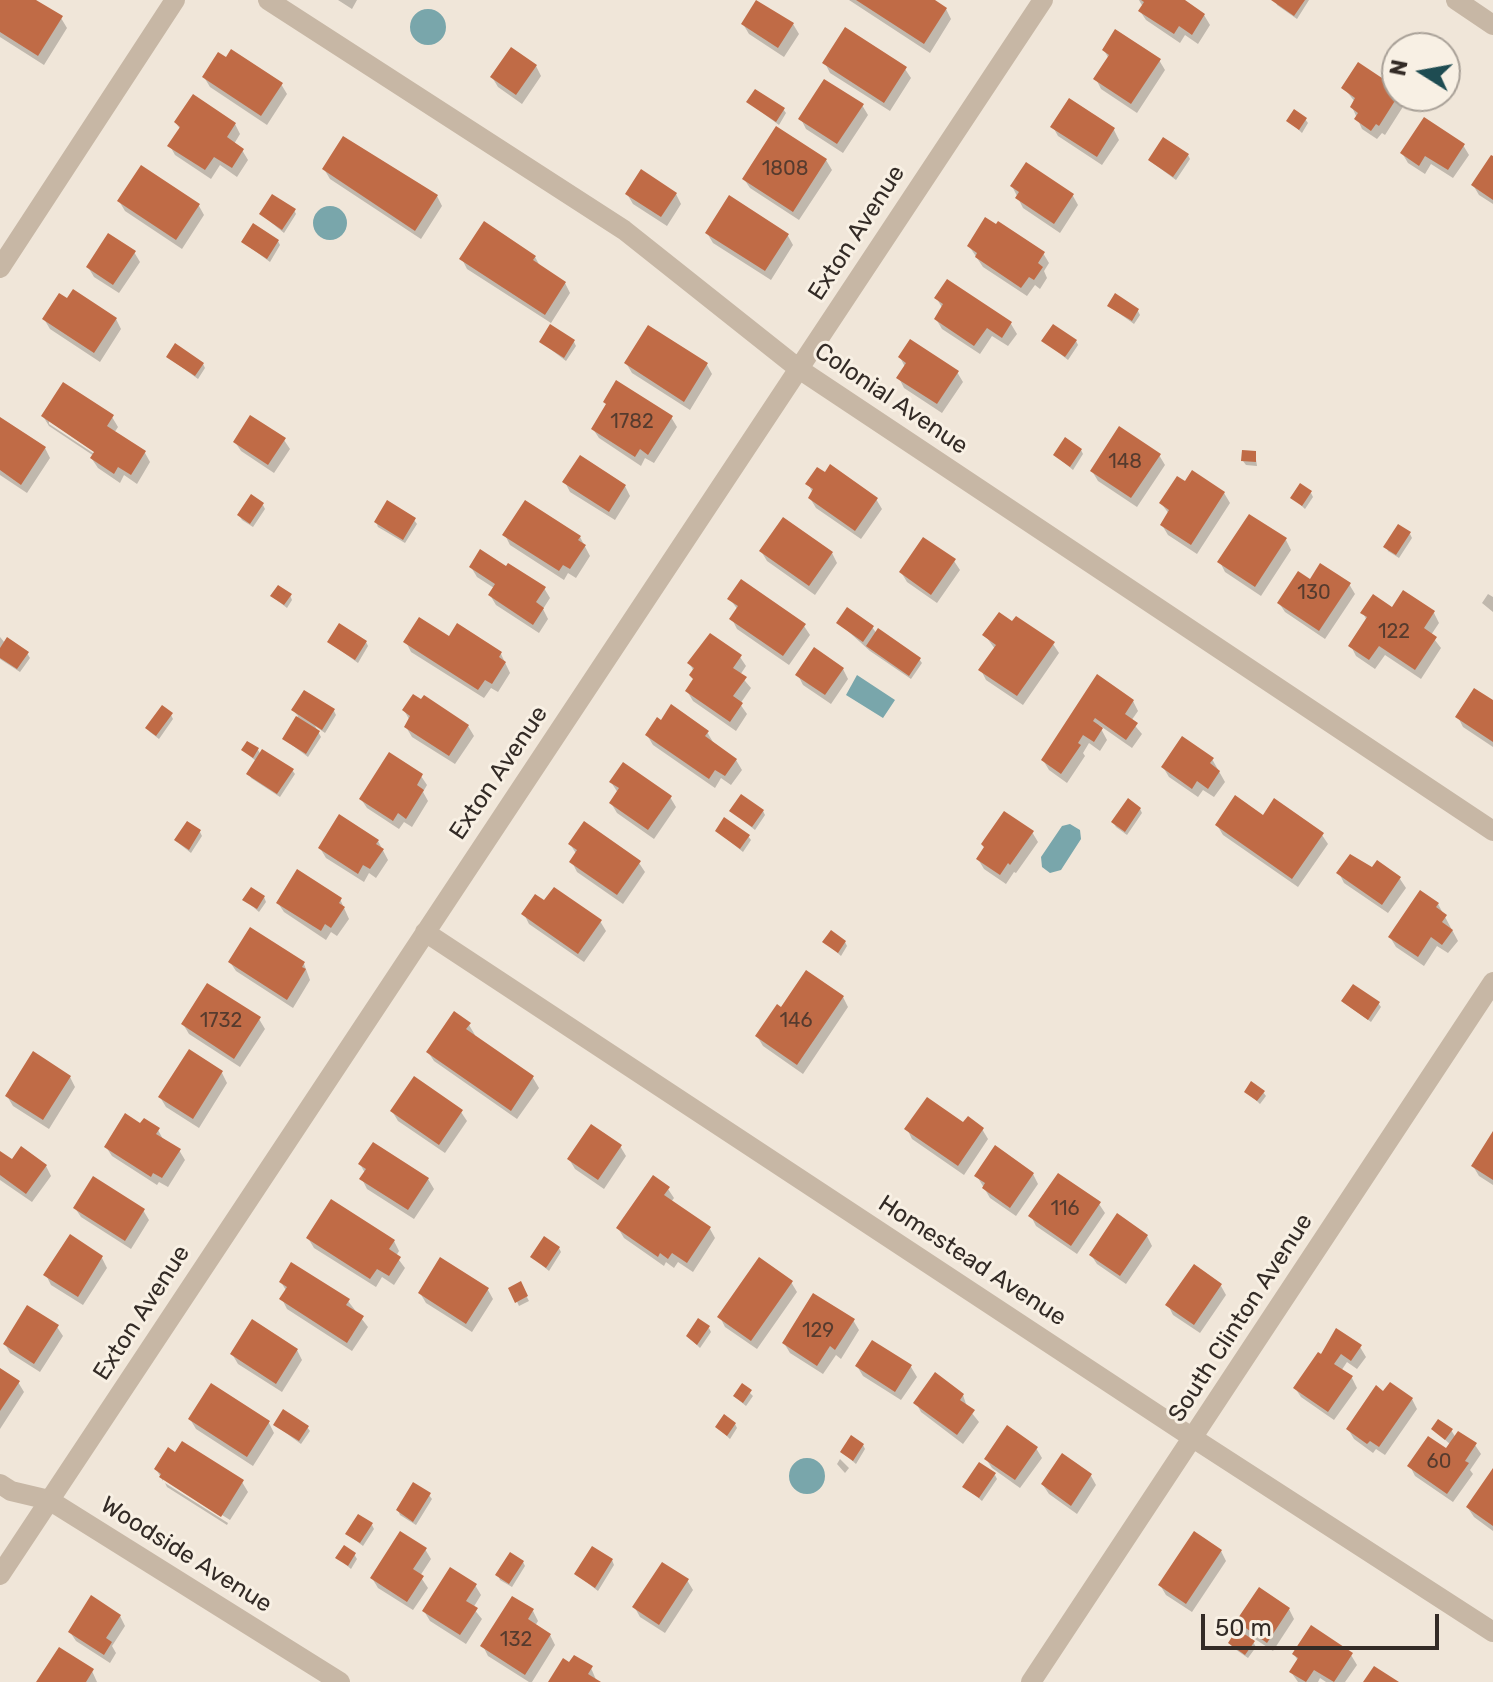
<!DOCTYPE html>
<style>
body{margin:0}
#map{position:relative;width:1493px;height:1682px;overflow:hidden;background:#f0e6d9;font-family:Rubik,sans-serif}
canvas{display:block}
.north{position:absolute;left:1381px;top:32px;width:80px;height:80px;box-sizing:border-box;background:#f8f0e4;border:2px solid #a9a198;border-radius:50%;rotate:281deg;font-size:22px;font-weight:700;line-height:32px;text-align:center;color:#332b26}
.north::after{content:'';display:block;margin:auto;width:28px;height:36px;background:#1e4c52;clip-path:polygon(50% 0,100% 100%,50% 72%,0 100%)}
.scale{position:absolute;left:1201px;top:1614px;width:238px;height:36px;box-sizing:border-box;border:4px solid #332b26;border-top:0;padding-left:10px;font-size:24px;line-height:28px;white-space:nowrap;color:#332b26;-webkit-text-stroke:6px #f8f0e4;paint-order:stroke}
</style>
<div id="map">
<canvas width="1493" height="1682"></canvas>
<div class="north">N</div>
<div class="scale">50 m</div>
</div>
<script>
const ctx = document.querySelector('canvas').getContext('2d');
ctx.lineJoin = 'round';
function paint(path, color) { ctx.fillStyle = color; ctx.fill(path, 'evenodd'); }
const shape = rows => new Path2D(rows.map(r => 'M' + r).join(''));
function stroke(path, color, width, dash) { ctx.strokeStyle = color; ctx.lineWidth = width; ctx.lineCap = dash ? 'butt' : 'round'; ctx.setLineDash(dash || []); ctx.stroke(path); }
function write(font, color, halo, rows, align = 'center') {
  ctx.font = font + ' Rubik,sans-serif'; ctx.lineWidth = 6; ctx.setLineDash([]); ctx.textBaseline = 'middle'; ctx.strokeStyle = halo; ctx.fillStyle = color; for (const [text, x, y, turn = 0] of rows) {
    ctx.save(); ctx.translate(x, y); ctx.rotate((+turn || 0) * Math.PI / 180); ctx.textAlign = isNaN(turn) ? turn : align; if (halo) ctx.strokeText(text, 0, 0); ctx.fillText(text, 0, 0); ctx.restore();
  }
}
paint(shape([
 '410 27a18 18 0 1 1 36 0a18 18 0 1 1-36 0Z',
 '313 223a17 17 0 1 1 34 0a17 17 0 1 1-34 0Z',
 [857,675,895,700,883,718,846,695],
 [1070,824,1080,830,1081,839,1061,870,1050,873,1042,867,1041,857,1062,826],
 '789 1476a18 18 0 1 1 36 0a18 18 0 1 1-36 0Z'
]), '#79a6ab');
paint(shape([
 [0,0,33,0,61,18,67,28,44,65,0,37],
 [338,0,357,0,352,9],
 [849,0,931,0,946,9,951,19,930,53],
 [1139,0,1181,0,1204,15,1210,25,1198,44,1185,35,1180,43,1146,20,1140,11,1143,7],
 [1275,0,1309,0,1297,19,1277,5],
 [743,24,793,24,799,34,784,57,749,34],
 [1104,50,1159,60,1165,70,1137,113,1101,89,1096,79,1109,59],
 [825,63,905,69,911,78,890,111,830,73],
 [536,66,541,76,522,104,498,87,492,77],
 [204,77,281,84,287,94,267,125,210,87],
 [1344,88,1402,96,1406,102,1385,135,1382,133,1377,139,1362,129,1352,107,1355,102],
 [748,102,783,109,786,113,779,125],
 [862,105,868,115,843,153,806,129,801,119],
 [1305,119,1308,123,1302,133,1289,121],
 [176,123,235,124,240,134,234,144,242,150,248,160,237,177,220,165,211,179,175,155,170,146,180,129],
 [1053,127,1114,130,1119,140,1102,165,1058,136],
 [1463,145,1469,155,1453,178,1431,164,1425,174,1408,163,1402,153],
 [1188,155,1190,159,1176,180,1150,161],
 [1493,158,1493,204,1479,195,1473,185],
 [826,160,832,170,799,220,750,188,744,179],
 [324,169,437,196,442,206,421,239,330,179],
 [1012,186,1073,196,1078,205,1060,233,1023,208],
 [627,194,676,194,681,204,667,226,633,204],
 [119,201,199,206,204,215,182,249,125,211],
 [294,210,296,214,284,233,261,214],
 [707,233,788,236,793,245,771,280,713,243],
 [278,241,280,245,270,262,243,242],
 [969,246,1043,253,1049,263,1044,271,1047,278,1040,289,1035,285,1027,296,983,267],
 [134,252,140,262,119,293,94,277,88,267],
 [535,257,541,268,565,283,570,293,551,323,467,269,462,259],
 [948,282,1011,324,1017,334,1008,346,992,336,980,354,942,329,936,319,943,309,937,299],
 [1109,306,1138,311,1140,315,1134,324],
 [44,319,116,319,121,329,100,362,50,329],
 [1044,341,1076,341,1078,345,1068,360],
 [541,342,574,342,576,346,566,361],
 [168,357,203,364,205,368,198,379],
 [900,357,957,372,963,382,942,413,904,388,899,378,905,367],
 [626,363,707,365,712,374,690,410,632,373],
 [43,416,112,417,118,427,114,433,145,453,150,462,137,484,124,475,120,483,98,468,92,459,94,456,49,426],
 [49,419,104,455,102,459,49,424],
 [671,417,677,427,654,463,645,458,641,466,599,438,593,429],
 [0,419,45,448,50,458,27,493,0,475],
 [284,440,290,449,274,473,241,451,235,442],
 [1081,450,1083,454,1073,470,1055,455],
 [1255,453,1257,466,1246,465,1243,461],
 [1159,455,1165,465,1137,507,1098,481,1092,471],
 [565,482,625,486,630,496,615,520,570,492],
 [808,484,876,499,882,509,861,539,816,508,810,498,813,493],
 [1224,493,1230,503,1197,554,1168,535,1162,525,1169,514,1161,503],
 [1311,493,1313,497,1305,509,1293,498],
 [263,505,265,509,253,527,242,520,239,515],
 [414,520,417,524,405,543,378,527,376,522],
 [1410,534,1412,538,1399,558,1388,551,1386,547],
 [505,535,580,537,590,556,576,578,568,573,564,580,510,545],
 [1286,540,1291,550,1261,596,1225,572,1220,562],
 [761,551,832,553,837,563,815,595,767,561],
 [954,561,960,570,937,603,907,582,901,572],
 [471,567,544,588,550,598,543,609,548,619,539,633,496,605,490,595,494,588,477,577],
 [1311,582,1349,584,1355,594,1325,639,1285,612,1279,603],
 [1488,594,1493,597,1493,612,1482,603],
 [290,595,292,600,287,608,273,597],
 [730,599,804,626,810,635,789,665,737,629,732,619,738,610],
 [1392,610,1434,613,1439,623,1431,635,1441,648,1421,679,1385,655,1375,669,1356,656,1351,646,1367,621,1363,613],
 [839,623,872,627,877,634,919,659,922,663,911,679,870,651],
 [985,635,1053,644,1059,653,1023,705,986,680,981,670,995,649],
 [0,637,5,643,27,653,30,658,20,672,0,659],
 [449,639,501,654,510,673,498,692,491,688,484,698,411,652,406,642],
 [329,642,366,642,368,646,358,663],
 [740,657,746,666,740,675,751,688,740,704,747,714,736,731,693,701,687,691,695,681,694,672,690,664],
 [843,669,848,679,831,704,803,685,798,675],
 [1098,677,1133,701,1138,711,1131,721,1142,734,1132,748,1099,725,1107,740,1100,751,1089,743,1083,753,1085,756,1067,783,1049,770,1043,760],
 [1493,703,1493,747,1463,727,1458,717],
 [293,710,334,711,336,715,325,733,315,726,321,737,308,757,284,739,298,716],
 [404,710,468,726,474,736,455,764,412,737,406,727,410,721],
 [171,715,173,719,159,739,150,732,147,728],
 [707,732,713,742,736,760,742,770,731,785,721,778,715,788,653,745,647,735],
 [243,750,258,750,261,755,292,770,295,774,280,797,251,778,249,774,257,762],
 [1212,759,1225,782,1214,797,1203,790,1198,797,1169,777,1163,767],
 [421,776,427,785,423,792,428,801,412,827,404,822,399,829,367,808,361,799],
 [611,782,670,797,676,807,654,839,617,813,611,803,618,793],
 [1140,809,1142,813,1127,835,1116,827,1113,822],
 [731,811,763,811,765,815,755,830],
 [1263,817,1322,835,1328,844,1298,887,1223,835,1217,825],
 [717,831,748,836,751,840,743,852],
 [200,832,202,836,191,853,176,841],
 [1032,832,1038,842,1016,873,1014,872,1006,884,984,869,978,859],
 [378,841,388,860,376,878,369,873,364,882,326,858,320,848],
 [570,844,639,863,645,872,623,904,577,872,572,862,577,855],
 [1373,869,1400,879,1406,888,1388,913,1344,883,1339,873],
 [264,897,266,902,259,912,245,900],
 [340,899,349,919,337,936,331,932,326,940,284,912,278,903],
 [1438,904,1458,941,1448,953,1437,946,1424,966,1396,947,1390,937],
 [524,914,600,921,606,931,584,962,529,924],
 [825,942,845,942,847,946,841,956],
 [230,962,304,964,310,980,293,1008,236,971],
 [843,997,848,1007,803,1074,763,1046,757,1036,781,1009],
 [1343,1002,1378,1003,1381,1007,1371,1022],
 [259,1019,265,1029,240,1067,189,1034,183,1024],
 [469,1025,475,1035,473,1036,533,1078,539,1088,517,1119,434,1061,428,1052],
 [222,1073,227,1083,199,1128,166,1107,160,1097],
 [70,1077,75,1087,49,1129,13,1106,7,1096],
 [1247,1092,1263,1092,1266,1096,1260,1104],
 [392,1111,461,1112,467,1121,445,1153,398,1121],
 [964,1125,982,1129,988,1139,964,1175,912,1139,907,1129],
 [141,1126,158,1130,164,1141,179,1150,185,1160,168,1187,159,1182,157,1185,112,1156,106,1147],
 [1493,1135,1493,1185,1479,1176,1473,1166],
 [620,1146,626,1156,604,1189,575,1169,569,1159],
 [0,1153,12,1162,46,1166,51,1176,32,1202,0,1180],
 [360,1164,428,1179,434,1189,414,1219,367,1189,362,1179,365,1173],
 [1033,1174,1038,1184,1016,1216,990,1198,977,1176],
 [668,1189,674,1198,671,1202,710,1229,715,1238,693,1272,678,1262,674,1268,666,1262,664,1266,624,1238,618,1228],
 [1099,1204,1105,1213,1077,1254,1036,1226,1031,1216],
 [75,1208,143,1210,149,1220,131,1249,81,1217],
 [1147,1236,1152,1246,1126,1284,1097,1264,1091,1255],
 [308,1238,394,1241,399,1251,396,1256,405,1268,394,1285,382,1277,376,1287,314,1248],
 [559,1248,561,1252,549,1271,532,1257],
 [102,1258,107,1268,83,1305,51,1285,46,1275],
 [281,1282,348,1301,368,1327,352,1351,287,1309,282,1299,287,1292],
 [791,1282,797,1292,757,1349,725,1327,720,1317],
 [520,1284,529,1301,519,1306,511,1289],
 [1221,1286,1226,1295,1200,1333,1173,1315,1168,1305],
 [488,1290,493,1299,472,1332,426,1303,420,1293],
 [853,1320,859,1330,841,1359,836,1355,823,1374,790,1353,784,1343],
 [57,1327,63,1336,40,1372,10,1353,5,1344],
 [709,1328,711,1332,700,1348,688,1336],
 [873,1343,911,1367,917,1377,901,1400,863,1376,857,1366],
 [1360,1347,1366,1357,1357,1369,1347,1362,1341,1371,1352,1378,1357,1388,1334,1420,1301,1397,1295,1388,1318,1355],
 [297,1350,302,1360,282,1392,238,1364,232,1354],
 [0,1370,18,1382,24,1392,0,1429],
 [743,1386,753,1396,746,1406,735,1397],
 [1384,1393,1412,1399,1417,1409,1385,1455,1376,1449,1373,1453,1354,1439,1348,1429],
 [963,1395,967,1407,979,1422,963,1444,921,1412,916,1403],
 [190,1419,269,1423,274,1433,253,1466,196,1429],
 [735,1424,737,1428,730,1439,717,1427],
 [275,1425,307,1427,310,1431,301,1444],
 [1433,1429,1451,1430,1456,1438,1475,1445,1481,1454,1470,1470,1473,1474,1453,1502,1415,1476,1410,1466,1447,1451,1451,1445],
 [863,1445,865,1449,856,1464,842,1452],
 [1036,1448,1042,1458,1020,1488,992,1468,986,1459],
 [840,1459,849,1468,845,1473,837,1464],
 [156,1469,242,1482,248,1492,230,1520,163,1478,163,1481],
 [1493,1472,1493,1531,1474,1517,1468,1508],
 [995,1475,997,1479,982,1501,965,1487],
 [1091,1476,1096,1485,1077,1514,1049,1494,1043,1485],
 [165,1483,228,1523,227,1525,167,1487],
 [429,1495,432,1499,416,1525,400,1515,398,1510],
 [372,1525,374,1529,363,1546,347,1534],
 [425,1549,431,1559,420,1576,428,1588,413,1610,378,1588,372,1578],
 [1221,1551,1226,1561,1192,1612,1166,1595,1160,1585],
 [354,1554,357,1559,351,1569,338,1558],
 [612,1560,614,1565,598,1591,576,1574],
 [523,1562,525,1566,512,1587,500,1580,498,1575],
 [687,1580,693,1590,665,1633,640,1617,635,1608],
 [475,1585,481,1595,473,1608,482,1619,466,1644,430,1621,424,1611],
 [1289,1609,1294,1619,1273,1651,1249,1635,1256,1647,1248,1658,1232,1647,1230,1643,1248,1639,1238,1622],
 [533,1611,538,1621,535,1626,550,1635,555,1645,532,1682,529,1682,488,1656,483,1646],
 [120,1616,125,1626,112,1646,116,1653,110,1663,76,1641,70,1632],
 [1294,1654,1351,1655,1357,1665,1345,1682,1326,1682,1320,1678,1318,1682,1298,1682,1291,1672,1298,1661],
 [591,1668,597,1682,552,1682],
 [92,1671,97,1682,39,1682]
]), '#0003');
paint(shape([
 [0,0,36,0,63,16,38,56,0,32],
 [756,0,794,23,778,48,741,24],
 [856,0,935,0,947,8,924,44],
 [1141,0,1185,0,1205,14,1192,35,1179,26,1174,34,1138,11,1144,2],
 [1271,0,1305,0,1294,16],
 [845,27,907,67,884,103,822,63],
 [1115,29,1161,59,1131,104,1093,79,1109,55,1102,50],
 [511,47,537,65,516,95,490,77],
 [231,49,283,83,261,116,202,77,218,52,226,57],
 [1358,62,1397,88,1398,96,1379,126,1376,124,1371,131,1354,119,1358,113,1350,107,1355,98,1341,88],
 [824,79,864,104,837,144,798,119],
 [755,89,785,108,776,122,746,102],
 [193,94,236,123,227,137,244,149,232,168,214,157,205,170,167,146,180,127,174,122],
 [1069,98,1115,128,1097,157,1050,127],
 [1294,109,1307,118,1299,130,1286,121],
 [1424,117,1465,144,1448,170,1425,156,1419,166,1400,153],
 [776,126,827,159,793,212,742,179],
 [343,136,438,195,415,231,322,169],
 [1163,137,1189,154,1173,177,1148,160],
 [1491,155,1493,156,1493,200,1471,185],
 [1026,162,1074,194,1054,224,1015,198,1019,192,1010,186],
 [141,165,200,204,176,240,117,201],
 [641,169,677,193,661,217,625,194],
 [272,194,296,209,282,230,259,214],
 [729,195,789,234,765,271,705,233],
 [985,217,996,224,998,221,1045,252,1038,263,1043,267,1034,280,1029,277,1021,288,975,257,977,253,967,246],
 [484,221,536,256,533,260,566,282,545,315,459,259],
 [253,223,279,240,267,259,241,242],
 [108,233,136,251,113,285,86,267],
 [947,279,1012,322,1002,338,987,328,974,346,934,319,943,304,934,298],
 [73,289,117,318,94,353,42,319,59,293,67,298],
 [1115,293,1139,309,1132,321,1107,306],
 [550,324,575,340,564,358,539,342],
 [1053,324,1077,340,1065,357,1041,341],
 [648,325,708,363,684,402,624,363],
 [910,339,959,371,937,404,896,378,906,363,898,357],
 [175,343,204,363,195,376,166,357],
 [616,380,673,416,648,455,640,449,635,457,591,429,606,404,603,402],
 [63,382,114,415,107,426,146,451,131,475,118,467,114,474,90,458,94,452,41,416],
 [250,415,286,438,268,465,233,442],
 [0,417,46,447,21,485,0,470],
 [1119,426,1161,454,1131,498,1090,471],
 [1065,437,1082,449,1070,467,1053,455],
 [1242,450,1256,451,1256,462,1241,461],
 [580,455,626,485,609,512,562,482],
 [830,464,878,498,855,531,808,498,813,489,805,484,817,467,825,472],
 [1192,470,1225,492,1191,545,1160,525,1169,510,1159,503,1177,476,1185,481],
 [1300,483,1312,491,1302,506,1290,498],
 [251,494,264,503,250,524,237,515],
 [387,500,416,518,403,540,374,522],
 [525,500,581,536,578,540,586,545,570,569,563,565,559,571,502,535],
 [1249,514,1287,538,1255,587,1217,562],
 [783,517,833,552,809,586,759,551],
 [1398,524,1411,532,1396,555,1383,547],
 [923,537,956,559,931,595,899,572],
 [480,549,506,566,508,563,546,587,536,602,544,608,533,625,488,595,495,584,469,567],
 [1320,563,1351,583,1319,631,1277,603,1298,571,1310,579],
 [741,579,806,624,783,656,729,619,738,606,727,599],
 [278,585,292,594,284,605,270,596],
 [1403,590,1435,611,1424,628,1437,637,1415,670,1379,646,1369,660,1348,646,1367,617,1360,613,1373,594,1392,607],
 [847,607,874,626,863,642,836,623],
 [999,612,1012,621,1016,616,1055,642,1017,696,978,670,996,645,982,635],
 [419,617,449,636,457,623,502,652,499,657,506,662,492,684,485,680,478,690,403,642],
 [339,623,367,641,355,660,327,642],
 [878,628,921,658,909,676,866,646],
 [710,633,742,655,733,668,747,677,733,696,743,703,730,722,685,691,693,679,689,675,694,668,687,663],
 [7,637,29,652,17,669,0,658,0,648],
 [814,647,844,668,825,695,795,675],
 [1097,674,1134,700,1125,714,1138,723,1126,740,1095,718,1093,721,1103,728,1094,742,1083,735,1078,743,1081,745,1061,774,1041,760],
 [1474,688,1493,700,1493,742,1455,717],
 [304,690,335,709,322,730,291,710],
 [413,694,421,699,424,695,469,725,449,756,404,727,410,716,402,710],
 [671,704,709,731,705,736,737,759,725,776,715,770,709,779,645,735,657,717,661,720],
 [162,705,173,713,156,736,145,728],
 [296,716,320,731,306,754,282,739],
 [1182,736,1214,758,1210,763,1220,771,1208,789,1197,781,1192,789,1161,767],
 [247,741,259,748,253,758,241,750],
 [262,749,294,769,277,794,246,774],
 [389,752,423,774,417,785,424,790,406,819,398,813,393,821,359,799],
 [623,762,672,796,648,830,609,803,619,788,609,782],
 [741,794,764,810,752,827,729,811],
 [1235,795,1263,815,1274,798,1324,833,1292,879,1215,825],
 [1128,798,1141,808,1125,832,1111,822],
 [1004,811,1034,831,1010,865,1008,863,1000,875,976,859,984,847,981,844],
 [339,814,379,840,376,844,384,849,370,869,363,865,358,874,318,848],
 [724,817,750,835,740,849,715,831],
 [187,821,201,830,189,850,174,840],
 [584,821,641,861,617,895,569,862,577,850,568,844],
 [1350,854,1372,867,1377,860,1401,877,1382,905,1336,873],
 [297,869,342,898,339,903,345,907,331,928,325,924,321,931,276,903],
 [251,887,265,896,257,909,242,900],
 [554,887,602,920,578,954,521,914,535,894,544,900],
 [1420,890,1439,903,1436,907,1447,915,1442,922,1453,930,1442,945,1431,937,1418,957,1388,937],
 [250,927,305,962,302,967,306,969,287,1000,228,962],
 [831,930,846,941,838,953,822,942],
 [806,970,844,996,797,1065,755,1036,777,1004,781,1007],
 [207,983,261,1017,234,1059,181,1024],
 [1353,984,1380,1002,1368,1020,1341,1001],
 [454,1011,471,1023,466,1029,534,1076,511,1111,426,1052],
 [189,1049,223,1071,193,1119,158,1097],
 [33,1051,71,1076,43,1120,5,1096],
 [414,1076,463,1110,439,1145,390,1111],
 [1251,1081,1265,1091,1257,1101,1244,1092],
 [927,1097,963,1122,968,1116,984,1128,958,1166,904,1129],
 [125,1113,140,1123,144,1118,160,1128,156,1134,181,1149,162,1178,153,1173,151,1177,104,1147],
 [591,1124,622,1145,598,1180,567,1159],
 [1493,1131,1493,1180,1471,1166],
 [373,1142,429,1178,408,1210,359,1179,366,1169,358,1164],
 [995,1145,1034,1173,1010,1208,982,1188,985,1183,974,1176],
 [21,1146,47,1165,26,1194,0,1175,0,1151,12,1159],
 [1058,1173,1101,1202,1071,1246,1028,1216],
 [653,1175,670,1187,664,1195,711,1227,687,1263,672,1253,668,1259,660,1253,658,1257,616,1228],
 [93,1176,145,1209,125,1241,73,1208],
 [331,1199,395,1240,389,1249,401,1257,389,1276,377,1269,370,1279,306,1238],
 [1117,1213,1148,1235,1120,1276,1089,1255],
 [70,1234,103,1256,78,1297,43,1275],
 [544,1236,560,1247,546,1268,530,1257],
 [440,1257,489,1288,466,1324,418,1293],
 [759,1257,793,1281,751,1341,717,1317],
 [291,1262,350,1299,346,1305,364,1316,347,1343,279,1299,287,1287,279,1282],
 [1194,1264,1222,1284,1194,1325,1165,1305],
 [521,1281,528,1296,515,1303,508,1288],
 [813,1293,855,1319,835,1350,830,1346,817,1366,782,1343],
 [27,1305,59,1325,34,1364,3,1344],
 [698,1318,710,1326,697,1345,686,1336],
 [252,1319,298,1349,276,1384,230,1354],
 [1336,1328,1362,1345,1351,1361,1341,1354,1334,1364,1353,1376,1328,1412,1293,1388,1318,1352,1321,1354],
 [872,1340,912,1365,895,1392,855,1366],
 [0,1368,20,1381,0,1411],
 [935,1372,964,1394,960,1400,975,1410,957,1435,913,1403],
 [1390,1382,1413,1398,1379,1447,1370,1441,1367,1444,1346,1429,1376,1385,1383,1391],
 [211,1383,270,1421,247,1457,188,1419],
 [742,1383,752,1390,743,1403,733,1396],
 [283,1409,309,1426,299,1441,273,1425],
 [724,1414,736,1423,727,1436,715,1427],
 [1438,1419,1453,1429,1445,1440,1431,1429],
 [1007,1425,1038,1447,1015,1480,984,1459],
 [1458,1431,1477,1443,1465,1461,1469,1463,1447,1494,1407,1466,1428,1436,1446,1448],
 [851,1435,864,1444,853,1461,840,1452],
 [182,1441,244,1480,221,1517,159,1477,161,1474,154,1469,168,1447,175,1452],
 [1062,1453,1092,1474,1071,1506,1041,1484],
 [979,1462,996,1473,979,1498,962,1487],
 [1493,1468,1493,1526,1466,1507],
 [413,1482,431,1493,413,1522,396,1510],
 [358,1514,373,1523,360,1543,345,1534],
 [400,1531,427,1548,413,1569,424,1576,407,1602,370,1578],
 [1194,1531,1222,1550,1186,1604,1158,1585],
 [344,1545,356,1553,348,1566,335,1558],
 [592,1546,613,1559,595,1588,574,1574],
 [510,1552,524,1561,509,1584,495,1575],
 [662,1562,689,1579,659,1625,632,1607],
 [450,1567,477,1584,466,1601,478,1608,460,1635,422,1611],
 [1259,1587,1290,1608,1267,1643,1236,1621],
 [91,1595,121,1615,106,1638,112,1642,104,1655,68,1632],
 [512,1596,534,1609,528,1619,551,1634,525,1675,480,1646],
 [1311,1625,1353,1653,1334,1682,1314,1670,1306,1682,1289,1672,1298,1658,1292,1654],
 [1237,1629,1255,1641,1245,1655,1228,1643],
 [59,1647,94,1669,86,1682,36,1682],
 [574,1655,593,1666,588,1674,601,1682,548,1682,563,1658,569,1662],
 [1374,1666,1399,1682,1363,1682]
]), '#c06b46');
stroke(shape([
 [268,0,624,230,799,369,1493,831],
 [1456,0,1493,25],
 [0,268,175,0],
 [425,932,1193,1438,1493,1632],
 [0,1484,11,1491,49,1500,340,1682],
 [0,1575,1043,0],
 [1031,1682,1493,982]
]), '#c7b7a5', 20);
write('20px', '#563b2e', null, [
 ["1808",785,169],
 ["1782",632,422],
 ["148",1125,462],
 ["130",1314,593],
 ["122",1394,632],
 ["1732",221,1021],
 ["146",796,1021],
 ["116",1065,1209],
 ["129",818,1331],
 ["60",1439,1462],
 ["132",516,1640]
]);
write('24px', '#332b26', '#f8f0e4', [
 ["Exton Avenue",857,233,-57],
 ["Colonial Avenue",891,399,34],
 ["Exton Avenue",499,773,-56],
 ["Homestead Avenue",972,1261,33],
 ["Exton Avenue",142,1313,-57],
 ["South Clinton Avenue",1241,1318,-57],
 ["Woodside Avenue",186,1555,32]
]);
</script>
